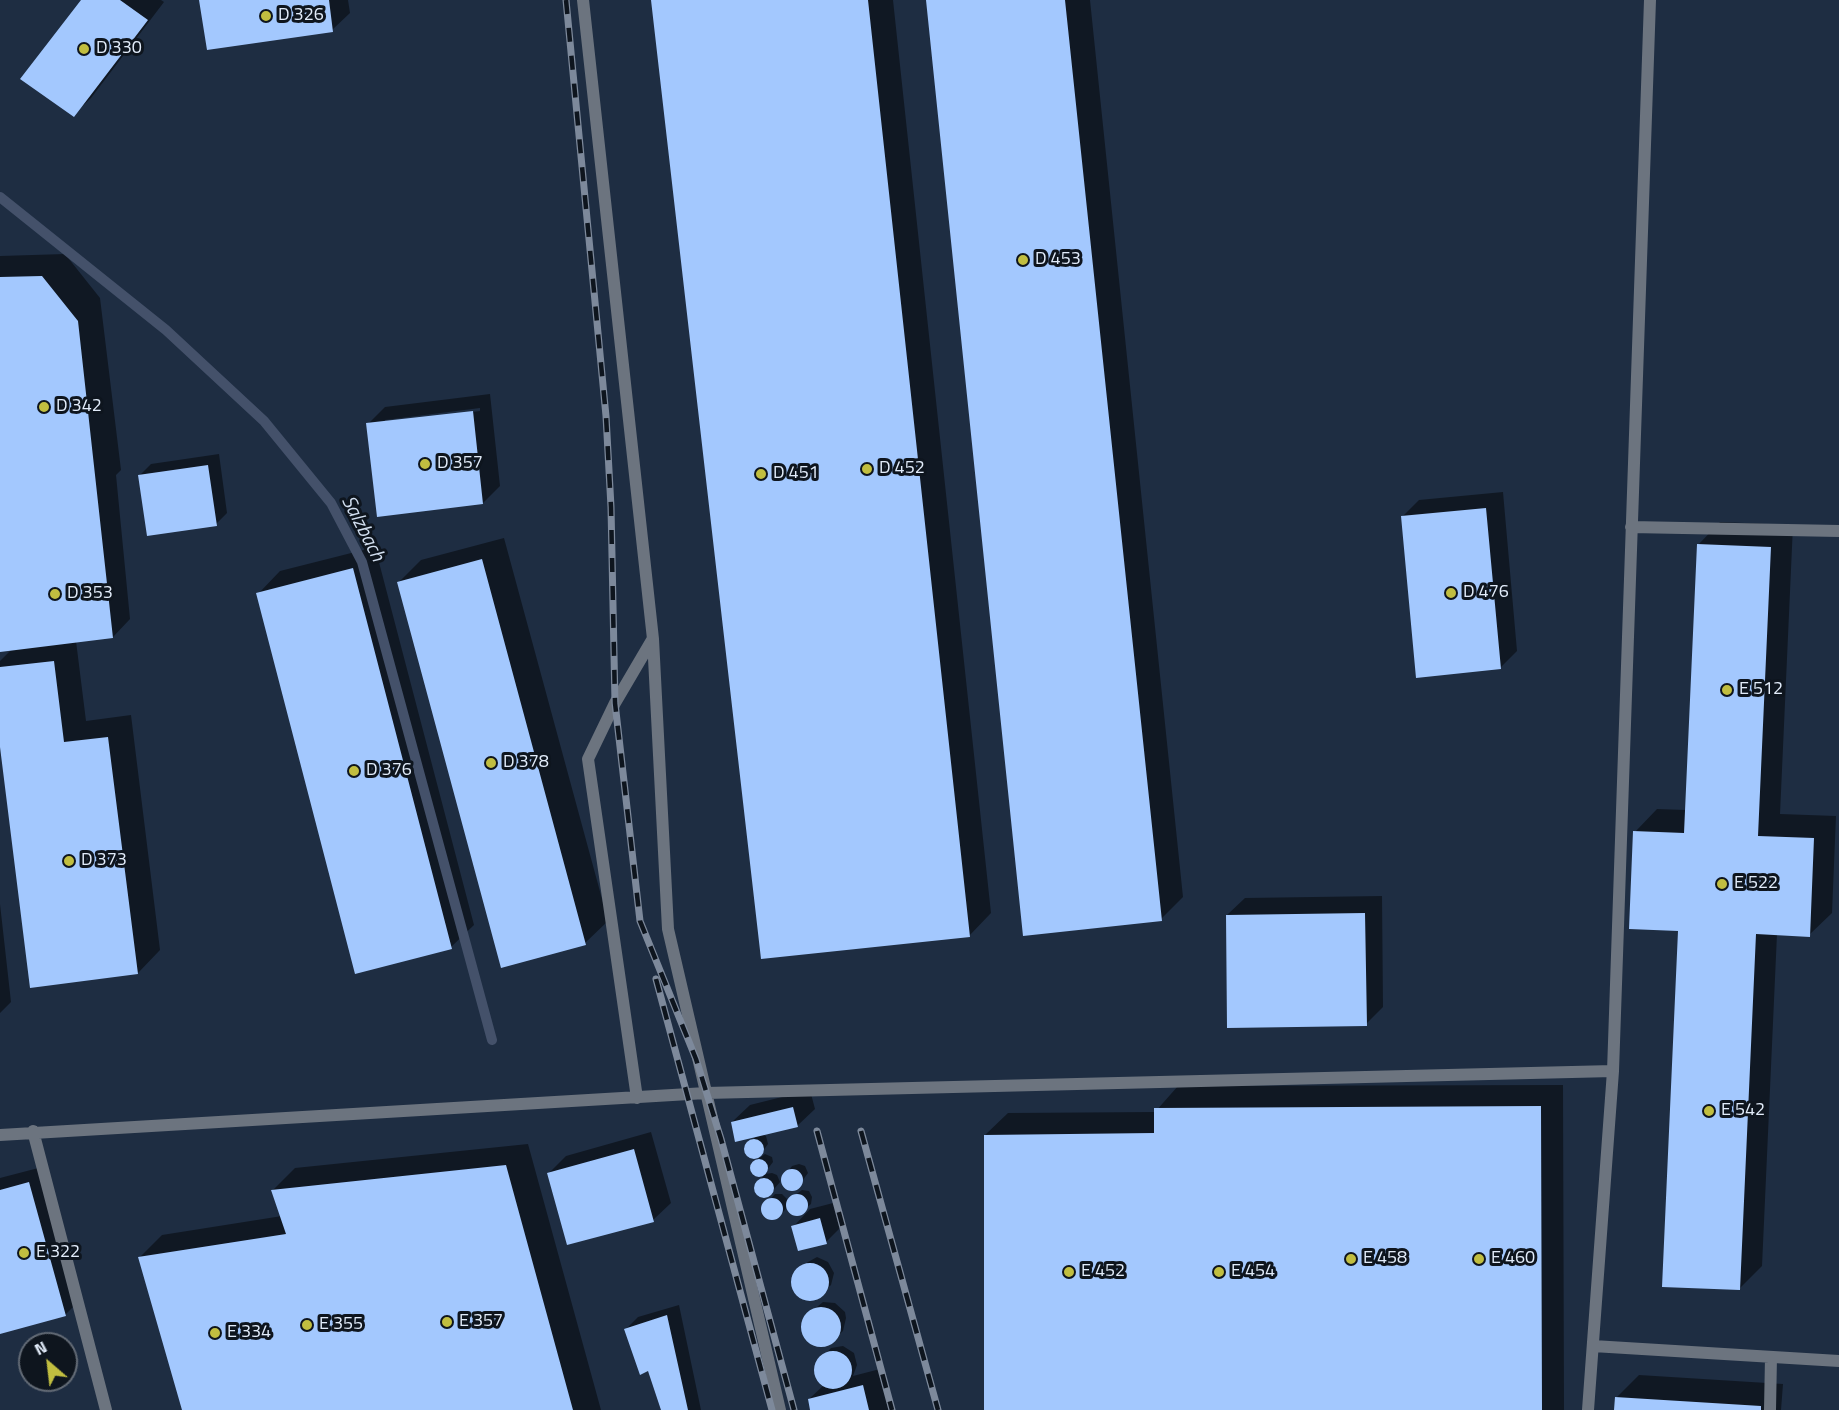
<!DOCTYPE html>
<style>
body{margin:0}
#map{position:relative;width:1839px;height:1410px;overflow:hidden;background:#1e2d42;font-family:"Titillium Web",sans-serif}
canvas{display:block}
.north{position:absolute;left:18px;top:1332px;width:60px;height:60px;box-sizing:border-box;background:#0e151e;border:2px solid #636b76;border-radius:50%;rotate:332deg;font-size:16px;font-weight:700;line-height:24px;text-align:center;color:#e2ecfa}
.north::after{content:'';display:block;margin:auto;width:21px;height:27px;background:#c1be40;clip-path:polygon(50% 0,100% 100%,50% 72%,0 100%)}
</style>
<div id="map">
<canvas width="1839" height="1410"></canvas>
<div class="north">N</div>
</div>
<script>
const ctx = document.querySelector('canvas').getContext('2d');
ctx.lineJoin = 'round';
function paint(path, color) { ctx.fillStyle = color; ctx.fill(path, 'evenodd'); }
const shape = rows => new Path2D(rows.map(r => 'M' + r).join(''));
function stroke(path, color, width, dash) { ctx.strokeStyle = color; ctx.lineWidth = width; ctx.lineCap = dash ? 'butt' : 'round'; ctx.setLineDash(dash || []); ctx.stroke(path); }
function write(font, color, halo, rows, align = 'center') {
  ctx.font = font + ' "Titillium Web",sans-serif'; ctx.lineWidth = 6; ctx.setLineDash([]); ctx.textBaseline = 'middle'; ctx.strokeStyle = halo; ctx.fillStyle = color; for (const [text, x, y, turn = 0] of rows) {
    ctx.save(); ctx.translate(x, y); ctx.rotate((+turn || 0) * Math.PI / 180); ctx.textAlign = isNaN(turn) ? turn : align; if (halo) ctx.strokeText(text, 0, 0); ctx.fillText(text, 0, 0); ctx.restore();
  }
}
paint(shape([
 [83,0,161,0,164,2,91,98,73,115],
 [201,0,348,0,350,13,332,30],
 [653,0,893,0,991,913,969,936],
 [927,0,1090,0,1183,897,1161,919],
 [65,254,100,298,121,470,116,475,130,619,113,637,76,641,86,721,131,715,160,950,138,973,0,735,0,661,12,649,0,651,0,256],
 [490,394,500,486,483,503,368,424,385,407],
 [480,408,480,411,385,423,385,420],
 [219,454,227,513,216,524,140,475,151,464],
 [1503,492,1517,651,1500,668,1402,517,1419,500],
 [1720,522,1793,525,1780,814,1836,816,1832,913,1809,935,1777,934,1762,1266,1740,1288,1679,930,1635,832,1657,809,1686,810,1698,545],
 [504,538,608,921,585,943,398,583,421,560],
 [375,547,474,925,451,947,258,594,280,571],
 [1382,896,1383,1007,1366,1024,1227,915,1245,898],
 [0,904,11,1002,0,1013],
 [1563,1085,1564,1410,986,1410,985,1135,1008,1113,1155,1112,1178,1086],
 [810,1090,815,1109,797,1126,761,1134,766,1136,768,1144,760,1155,753,1157,746,1148,756,1136,732,1122,750,1105],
 [651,1132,671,1203,653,1220,549,1173,566,1156],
 [528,1144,601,1410,183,1410,140,1257,162,1235,282,1216,273,1190,295,1168],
 [765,1154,772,1157,773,1162,763,1175,759,1176,753,1172,754,1162],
 [799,1164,805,1166,808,1173,797,1188,790,1189,785,1186,783,1179,792,1166],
 [46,1166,82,1298,65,1315,0,1332,0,1178],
 [772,1173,777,1175,780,1182,768,1196,762,1197,757,1192,756,1186,765,1174],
 [802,1190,809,1191,812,1197,811,1204,805,1209,796,1214,790,1211,788,1206,779,1217,768,1218,764,1214,762,1208,775,1194,782,1194,787,1199,788,1204,790,1199],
 [837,1202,843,1225,826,1242,793,1227,810,1209],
 [817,1257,828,1262,834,1273,831,1285,815,1299,803,1298,794,1290,792,1278,801,1266],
 [823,1302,835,1303,845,1312,846,1318,843,1331,827,1345,814,1344,808,1340,803,1328,806,1316],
 [679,1305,701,1410,663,1410,648,1369,626,1329,638,1317],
 [843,1346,854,1353,857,1365,853,1376,880,1369,890,1410,812,1410,809,1399,824,1385,816,1376,817,1363,831,1348],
 [1639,1375,1783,1384,1781,1410,1615,1410,1616,1398]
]), '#0007');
stroke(shape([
 [0,197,166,330,264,421,331,503,362,562,492,1040]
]), '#44516a', 10);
paint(shape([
 [81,0,120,0,148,20,74,117,20,79],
 [199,0,329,0,333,32,207,50],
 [651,0,868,0,970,937,761,959],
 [926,0,1065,0,1162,921,1023,936],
 [42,276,78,321,113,638,0,652,0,277],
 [473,411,483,504,377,517,366,423],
 [208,465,217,526,147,536,138,475],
 [1486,508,1501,669,1416,678,1401,516],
 [1697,544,1771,547,1758,836,1814,838,1810,937,1756,934,1740,1290,1662,1287,1678,931,1629,929,1633,831,1684,833],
 [482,559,586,945,501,968,397,582],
 [353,568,452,949,355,974,256,593],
 [54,661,64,742,108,737,138,974,30,988,0,747,0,667],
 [1365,913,1367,1026,1227,1028,1226,915],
 [1541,1106,1542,1410,984,1410,984,1135,1154,1133,1154,1108],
 [793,1107,798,1127,735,1142,731,1122],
 '744 1149a10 10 0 1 1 20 0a10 10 0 1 1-20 0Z',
 [634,1149,654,1222,567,1245,547,1173],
 '750 1168a9 9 0 1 1 18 0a9 9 0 1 1-18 0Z',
 [506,1165,573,1410,182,1410,138,1257,286,1234,271,1190],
 '781 1180a11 11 0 1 1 22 0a11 11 0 1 1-22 0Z',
 '754 1188a10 10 0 1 1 20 0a10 10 0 1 1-20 0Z',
 [29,1182,66,1316,0,1334,0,1190],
 '786 1205a11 11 0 1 1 22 0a11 11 0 1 1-22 0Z',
 '761 1209a11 11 0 1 1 22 0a11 11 0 1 1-22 0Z',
 [820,1218,827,1244,798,1251,791,1226],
 '791 1282a19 19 0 1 1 38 0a19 19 0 1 1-38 0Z',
 '801 1327a20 20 0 1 1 40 0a20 20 0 1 1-40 0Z',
 [667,1315,688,1410,661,1410,648,1371,640,1375,624,1329],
 '814 1370a19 19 0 1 1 38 0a19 19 0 1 1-38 0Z',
 [863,1385,869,1410,810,1410,808,1399],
 [1615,1397,1761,1406,1761,1410,1614,1410]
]), '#a3c8fe');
stroke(shape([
 [583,0,653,639,668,929,780,1410],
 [1631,527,1839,531],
 [637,1098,588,759,615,703,652,640],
 [33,1131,106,1410],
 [0,1135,706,1093,1613,1071],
 [1593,1346,1839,1361],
 [1588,1410,1613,1071,1650,0],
 [1770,1410,1771,1357]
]), '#6c747f', 12);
const rail = shape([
 [566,0,606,416,611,507,615,703,640,921,696,1059,721,1139,794,1410],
 [656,979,772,1410],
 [817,1131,892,1410],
 [861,1131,938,1410]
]);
stroke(rail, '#7d899b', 7);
stroke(rail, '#0e151e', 4.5, [14]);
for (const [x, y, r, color] of [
 [266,16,6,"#c1be40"],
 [84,49,6,"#c1be40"],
 [1023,260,6,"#c1be40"],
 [44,407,6,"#c1be40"],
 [425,464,6,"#c1be40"],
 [867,469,6,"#c1be40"],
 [761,474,6,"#c1be40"],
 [1451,593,6,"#c1be40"],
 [55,594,6,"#c1be40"],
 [1727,690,6,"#c1be40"],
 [491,763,6,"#c1be40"],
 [354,771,6,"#c1be40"],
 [69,861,6,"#c1be40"],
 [1722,884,6,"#c1be40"],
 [1709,1111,6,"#c1be40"],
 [24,1253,6,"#c1be40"],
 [1351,1259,6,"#c1be40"],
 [1479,1259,6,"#c1be40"],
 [1069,1272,6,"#c1be40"],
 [1219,1272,6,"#c1be40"],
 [447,1322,6,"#c1be40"],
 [307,1325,6,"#c1be40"],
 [215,1333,6,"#c1be40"]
]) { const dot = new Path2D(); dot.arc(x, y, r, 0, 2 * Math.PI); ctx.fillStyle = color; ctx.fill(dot); stroke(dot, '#0e151e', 2); }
write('18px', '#e2ecfa', '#0e151e', [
 ["D 326",278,16],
 ["D 330",96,49],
 ["D 453",1035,260],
 ["D 342",56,407],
 ["D 357",437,464],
 ["D 452",879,469],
 ["D 451",773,474],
 ["D 476",1463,593],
 ["D 353",67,594],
 ["E 512",1739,690],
 ["D 378",503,763],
 ["D 376",366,771],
 ["D 373",81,861],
 ["E 522",1734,884],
 ["E 542",1721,1111],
 ["E 322",36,1253],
 ["E 458",1363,1259],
 ["E 460",1491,1259],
 ["E 452",1081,1272],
 ["E 454",1231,1272],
 ["E 357",459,1322],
 ["E 355",319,1325],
 ["E 334",227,1333]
], 'left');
write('italic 20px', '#d2dff0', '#0e151e', [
 ["Salzbach",362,529,63]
]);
</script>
